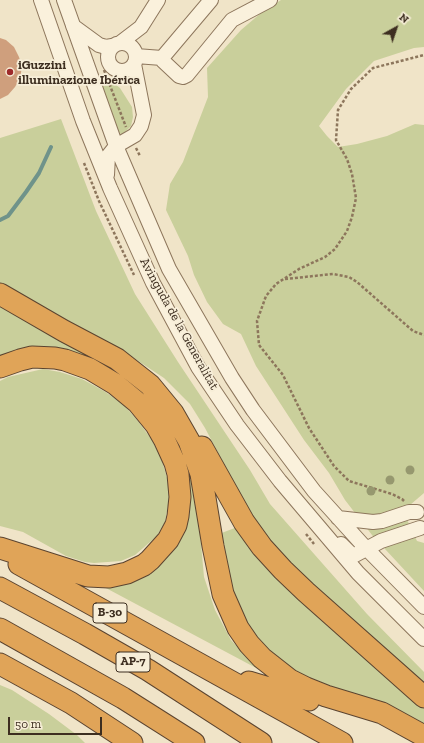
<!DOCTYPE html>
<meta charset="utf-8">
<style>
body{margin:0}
#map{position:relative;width:424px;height:743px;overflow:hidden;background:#f0e4c8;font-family:"Zilla Slab",serif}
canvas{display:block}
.north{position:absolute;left:376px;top:8px;width:40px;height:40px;-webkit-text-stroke:3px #f7eed8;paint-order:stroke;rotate:40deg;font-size:11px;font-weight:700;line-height:16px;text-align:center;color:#3d2e20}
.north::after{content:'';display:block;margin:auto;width:14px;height:18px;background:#3d2e20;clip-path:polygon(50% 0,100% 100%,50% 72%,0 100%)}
.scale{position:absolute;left:8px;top:717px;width:94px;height:18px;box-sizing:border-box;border:2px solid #3d2e20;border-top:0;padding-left:5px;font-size:12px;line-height:14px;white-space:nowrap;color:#3d2e20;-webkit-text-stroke:3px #f7eed8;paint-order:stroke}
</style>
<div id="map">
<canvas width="424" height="743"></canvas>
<div class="north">N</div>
<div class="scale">50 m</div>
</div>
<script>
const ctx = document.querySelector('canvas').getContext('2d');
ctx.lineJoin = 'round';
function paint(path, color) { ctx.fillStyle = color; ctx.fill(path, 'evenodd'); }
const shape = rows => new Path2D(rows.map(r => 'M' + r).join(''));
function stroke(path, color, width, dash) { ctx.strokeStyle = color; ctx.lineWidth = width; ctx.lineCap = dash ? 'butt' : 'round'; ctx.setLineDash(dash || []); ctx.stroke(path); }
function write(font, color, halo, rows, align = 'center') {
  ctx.font = font + ' "Zilla Slab",serif'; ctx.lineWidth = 3.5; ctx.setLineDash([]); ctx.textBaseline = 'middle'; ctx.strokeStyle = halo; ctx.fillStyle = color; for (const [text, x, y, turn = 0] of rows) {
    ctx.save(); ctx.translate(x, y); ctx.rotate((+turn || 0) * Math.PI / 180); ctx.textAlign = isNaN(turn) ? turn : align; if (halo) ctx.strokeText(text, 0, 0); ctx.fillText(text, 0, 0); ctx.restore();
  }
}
paint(shape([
 [281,0,424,0,424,47,414,48,374,61,346,89,319,126,327,136,338,147,357,144,387,136,415,124,424,125,424,493,410,505,402,509,417,541,424,543,424,591,372,535,345,500,329,473,304,440,256,366,241,334,223,324,207,302,194,275,188,256,166,210,170,184,183,162,208,97,207,68,241,30,261,13],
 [103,75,120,88,132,107,133,117,131,126,122,135,115,129,98,81,99,76],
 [61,119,96,211,135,294,178,362,250,470,270,504,367,614,424,672,424,689,305,580,263,533,246,506,205,428,190,404,164,378,123,351,0,288,0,138],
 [0,302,137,381,182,441,198,511,204,577,215,610,231,640,258,669,104,587,135,577,189,500,121,377,0,358],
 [43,369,60,372,82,379,104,391,123,404,138,421,152,440,162,461,169,484,169,500,165,522,157,536,135,555,121,561,94,563,85,562,66,556,23,532,0,526,0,381,8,377],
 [240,526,424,706,424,725,319,687,284,666,254,636,231,590,219,534],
 [0,685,12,690,49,714,77,735,85,743,0,743]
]), '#c9cf9b');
stroke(shape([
 [0,220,8,216,26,192,39,173,51,147]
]), '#6f938a', 4);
paint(shape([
 [0,38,6,40,14,47,19,57,22,67,20,78,15,87,8,95,0,99]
]), '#cf9f7d');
const minor = shape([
 [41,0,83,121,110,188,153,283,198,367,237,425,280,481,358,573,424,639],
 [64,0,116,146,150,225,169,269,232,378,253,410,314,491,362,544,424,607],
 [73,26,99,45,106,47,112,46],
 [120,43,141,27,158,0],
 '108 57a14 14 0 1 1 28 0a14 14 0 1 1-28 0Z',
 [136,56,162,58],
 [162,58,163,61,179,76,183,77,187,75,232,20,270,0],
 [162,58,211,0],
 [107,175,108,156,116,146,135,135,141,126,144,115,134,64],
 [338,518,373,522,382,521,409,512,417,512],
 [341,544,351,554,355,555,381,541,420,528]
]);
const highway = shape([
 [0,294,64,331,117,359,150,385,173,413,189,441,201,474,213,546,223,594,238,628,249,644,262,658,290,680,306,688,326,696,382,713,424,736],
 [0,367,20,360,32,357,55,358,65,360,90,369,115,384,138,403,156,425,164,439,175,463,178,474,180,497,178,516,176,525,168,540,150,560,144,565,127,573,109,577,88,576,0,548],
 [202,447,244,522,262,547,283,570,306,592,424,697],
 [19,564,342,743],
 [0,588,85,634,148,670,261,743],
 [0,629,123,698,194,743],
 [0,664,71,703,132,743],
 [249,682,309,700]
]);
stroke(minor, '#8d765c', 16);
stroke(highway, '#5b4430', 23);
stroke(shape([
 [104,70,126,127],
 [136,148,140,156],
 [84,163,99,201,134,275],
 [285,279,333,274,349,277,357,282,413,331,424,335],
 [404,501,402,499,392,494,349,481,334,466,309,428,283,375,259,345,257,321,266,296,276,284,299,269,325,257,335,249,347,231,352,217,356,198,352,174,347,159,336,140,338,110,351,89,373,68,424,55],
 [306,534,314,544]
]), '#8d765c', 2.5, [3, 2]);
stroke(minor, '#faf1dc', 14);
stroke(highway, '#e0a458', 21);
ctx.fillStyle = '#96986f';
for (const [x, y] of [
 [410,470],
 [390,480],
 [371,491]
]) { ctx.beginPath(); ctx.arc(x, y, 4.5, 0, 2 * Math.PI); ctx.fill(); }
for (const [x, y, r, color] of [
 [10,72,4,"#9e2a2b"]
]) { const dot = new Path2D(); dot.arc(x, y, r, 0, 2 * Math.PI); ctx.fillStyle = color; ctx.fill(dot); stroke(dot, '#f7eed8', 1.5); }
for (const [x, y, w] of [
 [110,613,34],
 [133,662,34]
]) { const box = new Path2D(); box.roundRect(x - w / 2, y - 10, w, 20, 3); ctx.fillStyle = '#f7eed8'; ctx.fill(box); stroke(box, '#3d2e20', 1); }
write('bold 12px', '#3d2e20', null, [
 ["B-30",110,613],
 ["AP-7",133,662]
]);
write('bold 13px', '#3d2e20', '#f7eed8', [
 ["iGuzzini",18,65],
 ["illuminazione Ibérica",18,80]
], 'left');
write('13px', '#3d2e20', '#f7eed8', [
 ["Avinguda de la Generalitat",179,324,61]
]);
</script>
